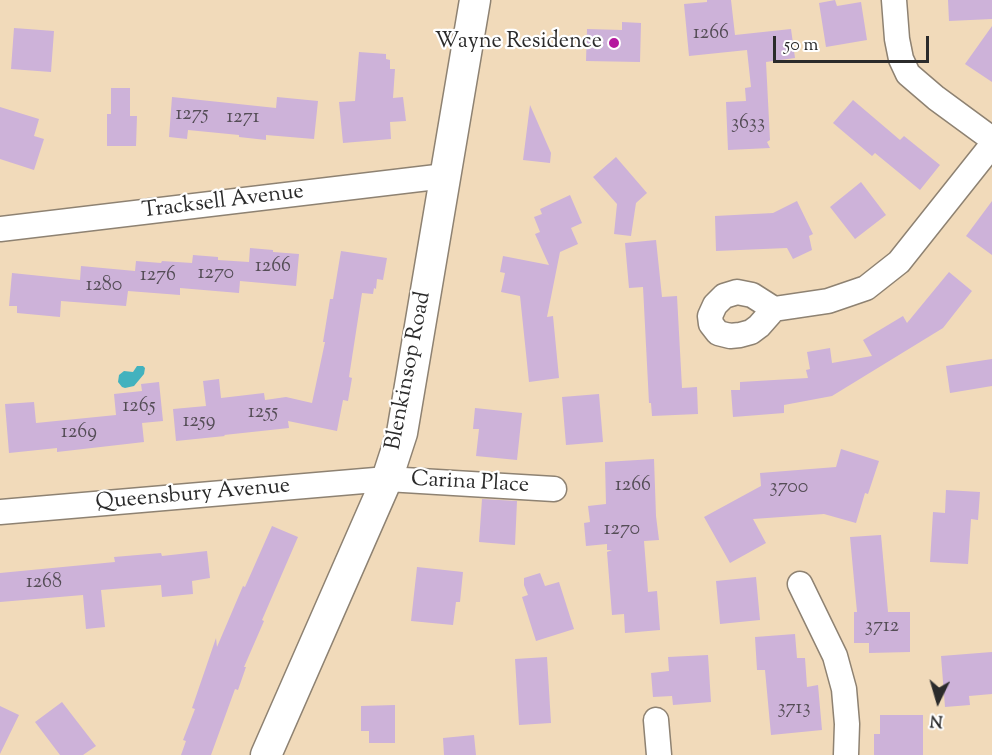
<!DOCTYPE html>
<style>
body{margin:0}
#map{position:relative;width:992px;height:755px;overflow:hidden;background:#f1daba;font-family:"Sorts Mill Goudy",serif}
canvas{display:block}
.north{position:absolute;left:908px;top:671px;width:60px;height:60px;-webkit-text-stroke:4px #fff;paint-order:stroke;rotate:185deg;font-size:16px;font-weight:700;line-height:24px;text-align:center;color:#2b2b2b}
.north::after{content:'';display:block;margin:auto;width:21px;height:27px;background:#2b2b2b;clip-path:polygon(50% 0,100% 100%,50% 72%,0 100%)}
.scale{position:absolute;left:773px;top:36px;width:156px;height:27px;box-sizing:border-box;border:3px solid #2b2b2b;border-top:0;padding-left:8px;font-size:18px;line-height:21px;white-space:nowrap;color:#2b2b2b;-webkit-text-stroke:4px #fff;paint-order:stroke}
</style>
<div id="map">
<canvas width="992" height="755"></canvas>
<div class="north">N</div>
<div class="scale">50 m</div>
</div>
<script>
const ctx = document.querySelector('canvas').getContext('2d');
ctx.lineJoin = 'round';
function paint(path, color) { ctx.fillStyle = color; ctx.fill(path, 'evenodd'); }
const shape = rows => new Path2D(rows.map(r => 'M' + r).join(''));
function stroke(path, color, width, dash) { ctx.strokeStyle = color; ctx.lineWidth = width; ctx.lineCap = dash ? 'butt' : 'round'; ctx.setLineDash(dash || []); ctx.stroke(path); }
function write(font, color, halo, rows, align = 'center') {
  ctx.font = font + ' "Sorts Mill Goudy",serif'; ctx.lineWidth = 4.5; ctx.setLineDash([]); ctx.textBaseline = 'middle'; ctx.strokeStyle = halo; ctx.fillStyle = color; for (const [text, x, y, turn = 0] of rows) {
    ctx.save(); ctx.translate(x, y); ctx.rotate((+turn || 0) * Math.PI / 180); ctx.textAlign = isNaN(turn) ? turn : align; if (halo) ctx.strokeText(text, 0, 0); ctx.fillText(text, 0, 0); ctx.restore();
  }
}
paint(shape([
 [137,366,143,366,145,368,144,374,134,386,125,388,122,387,118,382,119,375,124,371,133,372]
]), '#43b2be');
paint(shape([
 [707,0,731,0,735,35,791,29,795,58,766,62,770,140,767,142,770,148,728,150,726,102,746,101,745,88,751,87,747,50,689,56,684,4,707,2],
 [835,0,837,6,861,2,867,40,826,47,819,3],
 [948,0,992,0,992,19,949,21],
 [622,22,641,23,640,62,586,61,587,29,622,30],
 [992,26,992,82,965,64],
 [14,28,54,31,51,72,11,69],
 [359,52,386,54,386,59,390,60,390,69,395,69,393,98,403,97,406,121,390,122,391,139,343,143,339,102,355,101],
 [111,88,130,88,130,116,137,116,136,146,107,146,107,114,111,114],
 [172,97,276,108,277,97,318,101,314,139,266,135,266,140,239,137,239,135,188,130,187,139,169,137],
 [853,100,900,140,904,136,940,165,920,190,875,153,872,156,833,123],
 [530,105,551,153,550,163,523,160],
 [0,107,39,119,34,136,44,139,34,170,0,159],
 [616,157,647,193,636,203,631,236,614,234,617,204,593,177],
 [861,182,886,215,855,239,830,207],
 [570,195,582,223,571,228,578,244,560,252,547,317,553,316,559,378,529,382,520,296,501,292,505,273,500,272,503,256,549,265,535,234,540,232,534,217,542,214,540,209],
 [797,201,813,234,809,236,812,250,793,259,787,248,716,251,715,216,773,213],
 [992,201,992,255,966,236],
 [656,240,662,297,677,296,682,388,697,387,698,414,652,416,651,403,649,403,643,287,629,288,625,243],
 [250,248,273,250,273,252,299,254,296,286,240,281,239,293,180,288,180,295,128,291,126,306,61,301,60,317,17,313,17,306,9,306,12,273,80,280,81,266,135,271,136,261,161,263,162,261,192,263,193,255,218,257,218,260,249,262],
 [341,251,387,258,383,280,377,279,376,289,374,288,373,294,362,293,349,377,352,378,348,401,343,400,337,431,288,421,289,428,224,435,225,436,176,441,173,409,206,406,203,381,219,379,221,398,264,393,265,400,286,397,312,403,325,342,323,342,330,299,333,299],
 [949,272,972,291,943,328,832,396,784,405,784,413,733,417,731,390,740,390,740,382,808,378,806,370,810,369,807,352,830,348,832,363,872,356,863,340,903,316,907,323],
 [992,359,992,386,950,393,946,366],
 [159,382,163,421,142,423,144,442,57,452,57,448,9,453,5,404,34,402,36,423,116,415,114,394,142,391,141,384],
 [599,394,603,442,566,445,562,397],
 [475,408,522,413,517,460,476,456,479,429,473,429],
 [841,449,879,461,868,494,865,493,856,523,824,514,753,519,766,543,730,563,704,517,761,486,760,473,836,467],
 [654,459,656,516,659,540,644,541,648,592,657,591,660,630,625,633,624,614,612,615,607,552,612,550,607,550,607,544,586,546,584,523,590,522,588,506,606,504,605,462],
 [946,490,980,492,978,520,971,519,968,564,930,562,933,512,945,513],
 [482,499,517,501,515,545,479,542],
 [272,526,298,537,262,620,264,621,244,667,246,667,238,690,235,689,211,755,181,755,186,741,183,740,195,709,192,708,216,638,217,647,243,586,245,587],
 [881,535,888,612,910,612,910,652,869,653,869,643,854,643,854,612,857,612,850,537],
 [207,551,210,578,192,581,193,594,162,597,161,585,101,590,105,627,86,629,83,595,0,602,0,573,115,562,114,557,161,553,162,556],
 [417,567,463,572,460,602,456,602,453,625,411,621],
 [540,573,545,586,559,582,574,629,536,641,522,597,528,595,524,585,524,578],
 [756,577,760,620,720,624,716,581],
 [795,634,797,658,805,658,807,687,818,685,822,730,771,735,765,670,757,670,755,637],
 [992,652,992,694,969,696,970,705,945,707,941,656],
 [708,655,711,702,673,705,672,696,653,697,651,673,669,671,668,657],
 [547,657,551,723,519,725,515,659],
 [62,702,96,746,83,755,60,755,35,722],
 [395,705,395,743,369,743,369,731,361,731,361,706],
 [0,706,19,715,0,754],
 [880,715,923,715,923,755,874,755,874,734,880,734],
 [474,735,476,755,444,755,443,738]
]), '#cdb2d9');
const minor = shape([
 [894,0,897,39,901,59,908,74,936,98,992,139],
 [0,229,445,176],
 [774,309,759,326,751,332,740,335,730,336,718,333,711,324,710,316,715,305,724,296,737,292,752,295,774,309,828,301,866,288,899,262,992,145],
 [0,512,387,479,554,489],
 [800,584,835,656,844,689,847,724,846,755],
 [656,720,659,755]
]);
const tertiary = shape([
 [266,755,387,479,402,433,475,0]
]);
stroke(minor, '#8e8272', 27);
stroke(tertiary, '#8e8272', 33);
stroke(minor, '#fff', 24);
stroke(tertiary, '#fff', 30);
for (const [x, y, r, color] of [
 [614,43,6,"#b5179e"]
]) { const dot = new Path2D(); dot.arc(x, y, r, 0, 2 * Math.PI); ctx.fillStyle = color; ctx.fill(dot); stroke(dot, '#fff', 2); }
write('20px', '#544d56', null, [
 ["1266",711,35],
 ["1275",192,116],
 ["1271",243,119],
 ["3633",748,125],
 ["1266",273,268],
 ["1270",216,275],
 ["1276",158,277],
 ["1280",104,287],
 ["1265",139,408],
 ["1255",263,414],
 ["1259",199,423],
 ["1269",79,434],
 ["1266",633,487],
 ["3700",789,489],
 ["1270",622,531],
 ["1268",44,584],
 ["3712",882,628],
 ["3713",794,710]
]);
write('22px', '#2b2b2b', '#fff', [
 ["Wayne Residence",602,43]
], 'right');
write('22px', '#2b2b2b', '#fff', [
 ["Tracksell Avenue",223,203,-7],
 ["Blenkinsop Road",410,371,-79],
 ["Carina Place",470,484,3],
 ["Queensbury Avenue",193,496,-5]
]);
</script>
